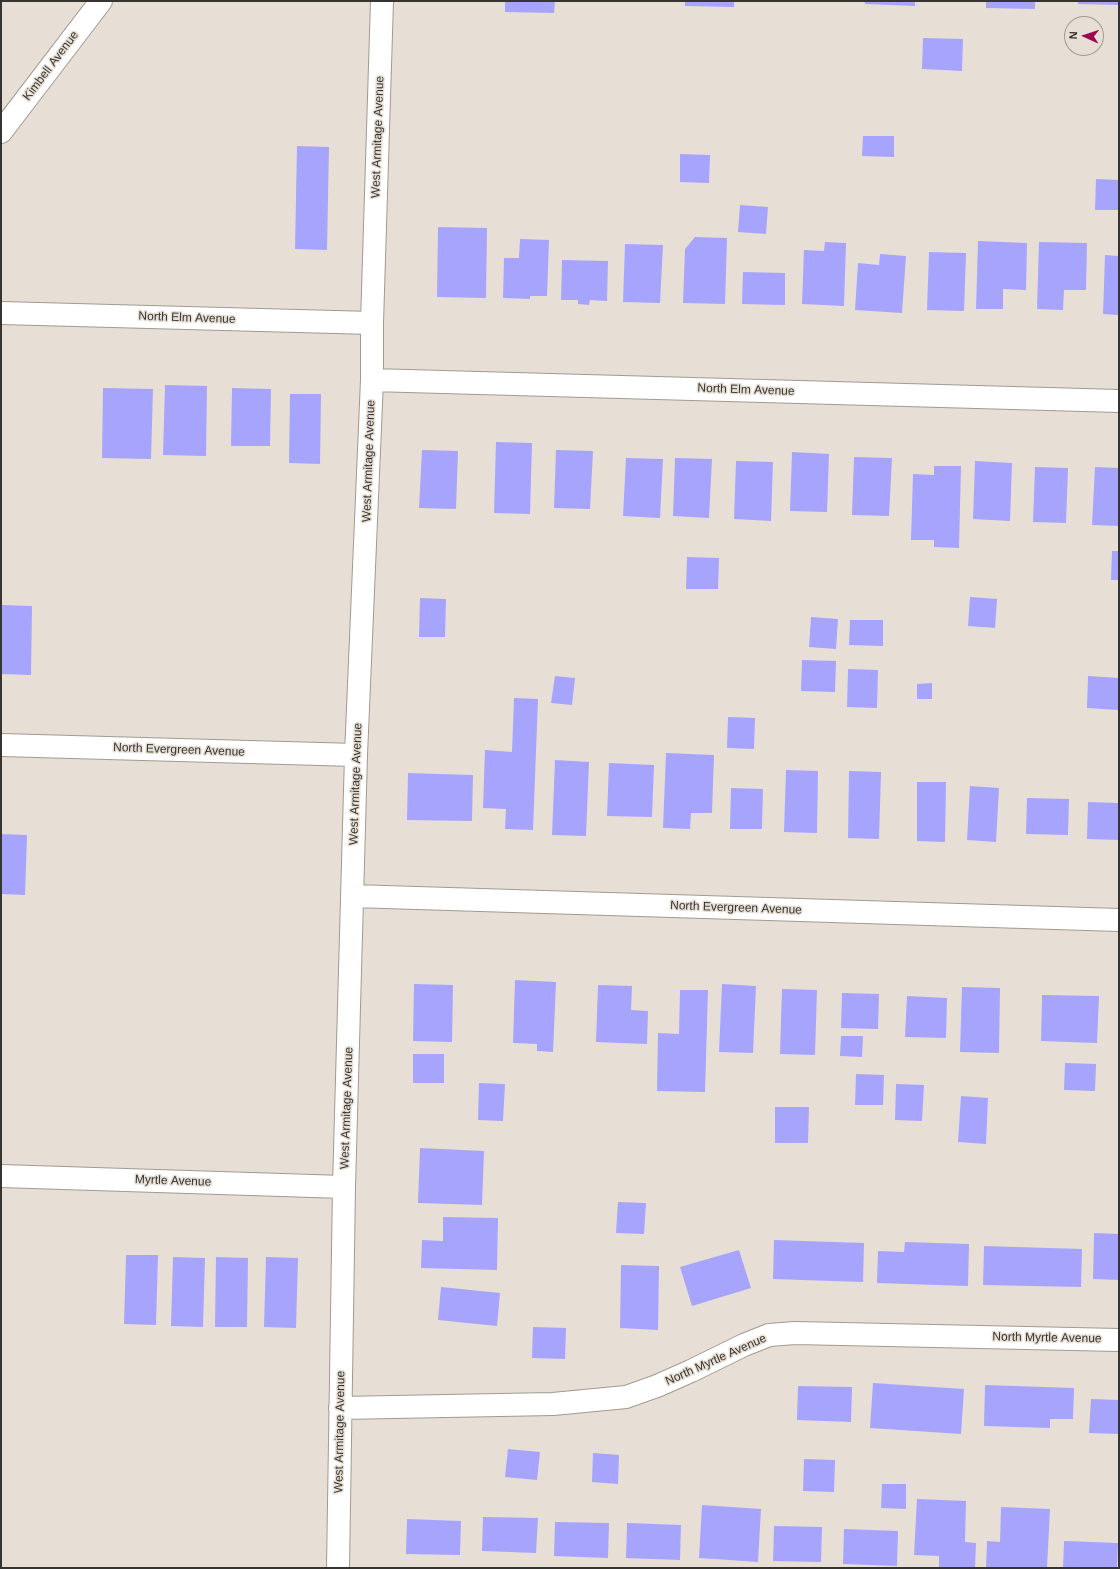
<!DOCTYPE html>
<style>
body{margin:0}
#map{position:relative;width:1120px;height:1569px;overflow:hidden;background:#e7dfd5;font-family:Helvetica,sans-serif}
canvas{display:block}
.frame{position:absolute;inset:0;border:2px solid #363430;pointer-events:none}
.north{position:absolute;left:1064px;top:16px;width:40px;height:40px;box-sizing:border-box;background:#e7dfd5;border:1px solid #a09b93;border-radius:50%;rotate:273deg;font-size:11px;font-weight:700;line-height:16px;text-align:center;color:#363430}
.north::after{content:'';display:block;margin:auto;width:14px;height:18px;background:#9c0653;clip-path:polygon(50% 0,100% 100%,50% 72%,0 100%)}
</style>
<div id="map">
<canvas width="1120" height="1569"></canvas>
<div class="frame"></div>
<div class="north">N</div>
</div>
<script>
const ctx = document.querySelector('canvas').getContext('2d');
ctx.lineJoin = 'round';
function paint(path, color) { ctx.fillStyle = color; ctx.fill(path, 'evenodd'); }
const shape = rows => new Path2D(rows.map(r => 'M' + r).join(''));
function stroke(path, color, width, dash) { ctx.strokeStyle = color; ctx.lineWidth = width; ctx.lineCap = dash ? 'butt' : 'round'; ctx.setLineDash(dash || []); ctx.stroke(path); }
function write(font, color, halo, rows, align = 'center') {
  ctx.font = font + ' Helvetica,sans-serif'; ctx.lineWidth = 3; ctx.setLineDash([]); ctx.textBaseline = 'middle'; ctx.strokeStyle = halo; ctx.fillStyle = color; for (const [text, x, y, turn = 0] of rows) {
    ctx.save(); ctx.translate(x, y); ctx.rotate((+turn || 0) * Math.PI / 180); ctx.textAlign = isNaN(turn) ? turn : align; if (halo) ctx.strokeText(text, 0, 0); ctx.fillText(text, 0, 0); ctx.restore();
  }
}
paint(shape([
 [505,1,555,1,554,13,505,12],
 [685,1,734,1,734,7,685,6],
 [865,1,915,1,915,6,865,4],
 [986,1,1035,1,1035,9,986,8],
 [1078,1,1119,1,1119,5,1078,4],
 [923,38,963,39,962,71,922,69],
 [863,136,894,136,894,157,862,156],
 [297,146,329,147,327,250,295,249],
 [680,154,710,155,709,183,680,182],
 [1096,179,1119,180,1119,210,1095,210],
 [740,205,768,207,766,234,738,232],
 [438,227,487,228,486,298,437,297],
 [695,237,727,238,725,304,683,303,685,249],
 [520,239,549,240,547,296,530,296,530,299,503,298,504,258,519,258],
 [978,241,1027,243,1026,290,1003,289,1003,309,976,309],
 [825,242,846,243,844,306,802,304,804,250,824,251],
 [1039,242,1087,243,1086,290,1064,290,1063,310,1037,309],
 [625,244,663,245,660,303,623,302],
 [929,252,966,253,964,311,927,310],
 [880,254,906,256,902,313,855,310,858,263,879,265],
 [1105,255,1119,256,1119,315,1103,314],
 [562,260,608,261,607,301,590,300,589,305,578,304,578,300,561,300],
 [743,272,785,273,785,305,742,304],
 [165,385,207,386,206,456,163,455],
 [103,388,153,389,151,459,102,458],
 [232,388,271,389,270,446,231,446],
 [290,394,321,394,320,464,289,463],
 [496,442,532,443,530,514,494,513],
 [422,450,458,451,456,509,419,508],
 [556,450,593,451,590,509,554,508],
 [792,452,829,454,827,512,790,511],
 [854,457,892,458,889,516,852,515],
 [626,458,663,459,660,518,623,516],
 [675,458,712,459,709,518,673,516],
 [736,461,773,462,771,521,734,519],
 [975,461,1012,463,1010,521,973,519],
 [934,466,961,466,959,548,934,547,934,540,911,540,913,474,934,475],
 [1035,467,1068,468,1066,523,1033,522],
 [1095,467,1119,468,1119,526,1092,525],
 [1112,551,1119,551,1119,580,1111,580],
 [687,557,719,558,718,589,686,589],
 [970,597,997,599,995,628,968,626],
 [420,598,446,599,445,637,419,637],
 [1,605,32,606,31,675,1,674],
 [811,617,838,619,836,649,809,647],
 [850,620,883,620,883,646,849,645],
 [802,660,836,661,835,692,801,691],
 [848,669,878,670,877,708,847,707],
 [555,676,575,678,572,705,551,703],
 [1088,676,1119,678,1118,710,1087,708],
 [932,683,932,699,917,699,917,684],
 [514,698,538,699,533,830,505,829,506,809,483,808,485,750,512,752],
 [728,717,755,718,754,749,727,748],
 [666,753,714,755,712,813,691,813,690,829,663,828],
 [555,760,589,762,586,836,552,835],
 [609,763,654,765,652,817,607,816],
 [786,770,818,771,817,833,784,832],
 [849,771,881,772,879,839,848,838],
 [408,773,473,775,472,821,407,820],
 [917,782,946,782,945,842,917,841],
 [970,786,999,788,996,842,967,840],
 [731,788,763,789,762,829,730,829],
 [1027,798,1069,799,1068,835,1026,834],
 [1088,802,1119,803,1119,840,1087,839],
 [1,834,27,835,25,895,1,894],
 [515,980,556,982,553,1052,537,1051,537,1044,513,1043],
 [414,984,453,985,452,1042,413,1041],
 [722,984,756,986,753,1053,719,1052],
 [598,985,632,986,631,1010,648,1011,647,1044,596,1042],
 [962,987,1000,988,999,1053,960,1052],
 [782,989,817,990,815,1055,780,1054],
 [680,990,708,990,705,1092,657,1091,658,1033,679,1034],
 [842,993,879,994,878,1029,841,1028],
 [1042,995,1099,996,1097,1043,1041,1041],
 [907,996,947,998,946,1038,905,1037],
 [841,1036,863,1036,862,1057,840,1056],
 [413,1054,444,1054,444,1083,413,1083],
 [1065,1063,1096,1064,1095,1091,1064,1090],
 [856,1074,884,1075,883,1105,855,1105],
 [479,1083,505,1084,503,1121,478,1120],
 [896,1084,924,1085,922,1121,895,1120],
 [961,1096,988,1098,986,1144,958,1142],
 [775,1107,809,1107,808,1143,775,1143],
 [420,1148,484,1151,482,1205,418,1203],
 [618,1202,646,1203,644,1234,616,1233],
 [443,1217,498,1218,497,1270,421,1268,422,1240,443,1241],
 [1094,1233,1119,1234,1119,1280,1093,1279],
 [774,1240,864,1243,863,1282,773,1279],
 [905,1242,969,1244,968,1286,877,1283,878,1251,904,1252],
 [984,1246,1082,1249,1081,1287,983,1285],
 [739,1250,751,1288,692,1306,680,1267],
 [126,1255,158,1255,156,1325,124,1324],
 [173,1257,205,1258,203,1327,171,1326],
 [216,1257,248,1258,247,1327,215,1327],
 [266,1257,298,1258,296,1328,264,1327],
 [621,1265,659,1266,658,1330,620,1328],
 [441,1287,500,1293,497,1326,438,1320],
 [533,1327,566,1328,565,1359,532,1358],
 [873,1383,964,1389,961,1434,870,1428],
 [985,1385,1074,1388,1073,1419,1050,1419,1050,1428,984,1426],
 [798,1386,852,1387,851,1422,797,1420],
 [1091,1399,1119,1400,1119,1434,1089,1433],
 [508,1449,540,1452,537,1480,505,1477],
 [593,1453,619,1455,618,1484,592,1482],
 [804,1459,835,1460,834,1492,803,1491],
 [882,1484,906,1484,906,1509,881,1508],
 [917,1499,966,1501,965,1542,976,1543,975,1568,939,1568,939,1556,914,1555],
 [702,1505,761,1509,758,1562,699,1558],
 [1001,1507,1050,1509,1047,1568,986,1568,987,1541,1000,1542],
 [483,1517,538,1518,536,1553,482,1551],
 [407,1519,461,1521,460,1555,406,1554],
 [555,1522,609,1523,608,1558,554,1556],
 [627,1523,681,1525,680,1560,626,1558],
 [774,1526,822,1527,821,1562,773,1561],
 [844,1529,898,1531,897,1566,843,1564],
 [1064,1541,1118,1543,1117,1568,1063,1568]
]), '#a7a4fe');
const minor = shape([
 [1,132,101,1],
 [1,313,372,323],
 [372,380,1119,401],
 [1,745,356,755],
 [353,896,1119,920],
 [1,1176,344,1187],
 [340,1408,553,1404,626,1397,657,1386,691,1371,744,1345,769,1335,795,1333,1119,1340],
 [338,1568,344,1187,356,755,372,380,372,323,382,1]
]);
stroke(minor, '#a29a91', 24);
stroke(minor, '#fff', 22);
write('12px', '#363430', '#e7dfd5', [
 ["Kimbell Avenue",51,66,-53],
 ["West Armitage Avenue",378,137,-88],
 ["North Elm Avenue",187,318,2],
 ["North Elm Avenue",746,390,2],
 ["West Armitage Avenue",369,461,-88],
 ["North Evergreen Avenue",179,750,2],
 ["West Armitage Avenue",356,784,-88],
 ["North Evergreen Avenue",736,908,2],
 ["West Armitage Avenue",347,1108,-88],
 ["Myrtle Avenue",173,1181,2],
 ["North Myrtle Avenue",1047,1338,1],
 ["North Myrtle Avenue",716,1360,-24],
 ["West Armitage Avenue",340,1432,-89]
]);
</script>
